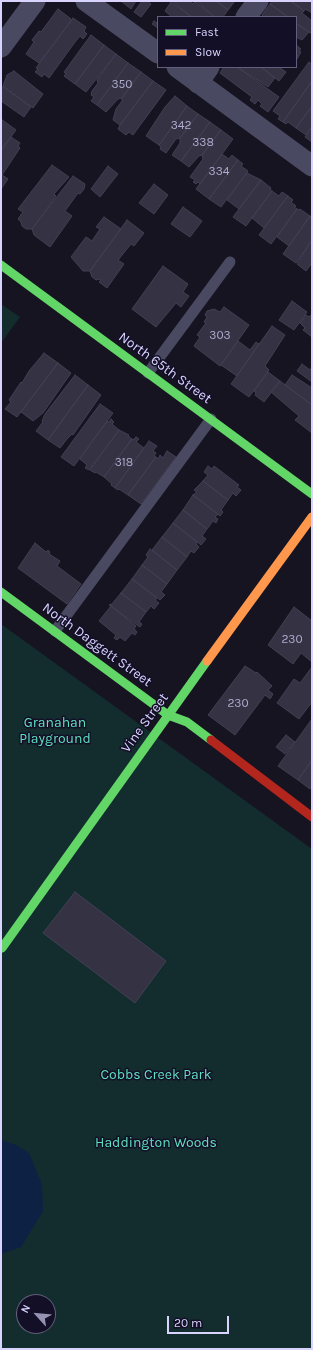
<!DOCTYPE html>
<style>
body{margin:0}
#map{position:relative;width:313px;height:1350px;overflow:hidden;background:#161421;font-family:Karla,sans-serif}
canvas{display:block}
.frame{position:absolute;inset:0;border:2px solid #d9d4ff;pointer-events:none}
.legend{position:absolute;left:157px;top:16px;width:140px;height:52px;box-sizing:border-box;background:#130f26;border:1px solid #625e7d;margin:0;padding:5px 7px;list-style:none;font-size:12px;color:#d9d4ff}
.legend li{display:flex;align-items:center;gap:8px;height:20px}
.legend b{width:20px;border:1px solid #625e7d}
.north{position:absolute;left:16px;top:1294px;width:40px;height:40px;box-sizing:border-box;background:#130f26;border:1px solid #625e7d;border-radius:50%;rotate:297deg;font-size:11px;font-weight:700;line-height:16px;text-align:center;color:#d9d4ff}
.north::after{content:'';display:block;margin:auto;width:14px;height:18px;background:#9591b1;clip-path:polygon(50% 0,100% 100%,50% 72%,0 100%)}
.scale{position:absolute;left:167px;top:1316px;width:62px;height:18px;box-sizing:border-box;border:2px solid #d9d4ff;border-top:0;padding-left:5px;font-size:12px;line-height:14px;white-space:nowrap;color:#d9d4ff;-webkit-text-stroke:3px #130f26;paint-order:stroke}
</style>
<div id="map">
<canvas width="313" height="1350"></canvas>
<div class="frame"></div>
<ul class="legend">
<li><b style="height:5px;background:#63d668"></b>Fast</li>
<li><b style="height:5px;background:#ff974d"></b>Slow</li>
</ul>
<div class="north">N</div>
<div class="scale">20 m</div>
</div>
<script>
const ctx = document.querySelector('canvas').getContext('2d');
ctx.lineJoin = 'round';
function paint(path, color) { ctx.fillStyle = color; ctx.fill(path, 'evenodd'); }
const shape = rows => new Path2D(rows.map(r => 'M' + r).join(''));
function stroke(path, color, width, dash) { ctx.strokeStyle = color; ctx.lineWidth = width; ctx.lineCap = dash ? 'butt' : 'round'; ctx.setLineDash(dash || []); ctx.stroke(path); }
function write(font, color, halo, rows, align = 'center') {
  ctx.font = font + ' Karla,sans-serif'; ctx.lineWidth = 3; ctx.setLineDash([]); ctx.textBaseline = 'middle'; ctx.strokeStyle = halo; ctx.fillStyle = color; for (const [text, x, y, turn = 0] of rows) {
    ctx.save(); ctx.translate(x, y); ctx.rotate((+turn || 0) * Math.PI / 180); ctx.textAlign = isNaN(turn) ? turn : align; if (halo) ctx.strokeText(text, 0, 0); ctx.fillText(text, 0, 0); ctx.restore();
  }
}
paint(shape([
 [1,304,20,317,1,343],
 [1,624,312,849,312,1349,1,1349],
 [24,1302,48,1302,48,1326,24,1326]
]), '#132c2d');
paint(shape([
 [1,1140,16,1145,29,1153,42,1185,43,1211,21,1247,1,1254]
]), '#0d2144');
const building = shape([
 [121,1,136,1,131,9,121,1],
 [142,1,147,1,151,4,141,17,134,12,142,1],
 [172,1,189,1,193,4,195,2,215,17,192,17,172,1],
 [196,1,216,1,228,10,223,17,215,17,196,1],
 [216,1,235,1,228,10,216,1],
 [272,1,291,1,304,11,302,13,312,21,312,34,296,23,296,17,288,17,270,4,272,1],
 [291,1,312,1,312,13,305,9,304,11,291,1],
 [171,2,192,17,172,17,165,11,171,2],
 [270,4,288,17,264,17,262,15,270,4],
 [58,9,71,19,71,21,39,63,26,54,34,42,32,40,39,31,41,32,58,9],
 [73,18,86,27,84,31,87,34,83,39,80,36,75,42,49,78,44,74,42,77,35,72,38,69,36,68,73,18],
 [154,21,157,23,158,21,158,28,152,24,154,21],
 [296,23,309,32,302,40,296,37,296,23],
 [91,35,104,45,75,84,64,76,66,74,64,72,91,35],
 [104,45,116,54,86,92,75,84,104,45],
 [296,45,301,49,299,51,301,52,297,59,296,45],
 [116,54,128,63,97,105,91,101,94,97,91,95,92,91,98,83,97,80,116,54],
 [309,62,312,65,312,81,283,122,278,119,280,116,273,111,309,62],
 [128,63,141,72,122,98,118,99,106,112,97,105,128,63],
 [224,67,237,67,279,97,268,112,260,106,262,104,258,100,255,104,250,100,252,97,220,73,224,67],
 [237,67,261,67,275,78,268,87,237,67],
 [261,67,279,67,286,72,279,81,261,67],
 [14,71,43,94,33,108,3,86,7,75,14,71],
 [141,72,153,81,120,125,113,120,116,109,122,101,122,98,141,72],
 [153,81,166,90,133,135,129,132,126,135,118,129,120,125,153,81],
 [312,81,312,106,296,128,288,122,286,124,283,122,312,81],
 [3,87,31,107,24,117,1,101,1,90,3,87],
 [175,96,187,106,159,145,146,136,165,107,175,96],
 [187,106,198,114,180,138,176,139,166,153,160,149,161,147,159,145,187,106],
 [312,106,312,127,306,135,296,128,312,106],
 [198,114,210,122,181,161,172,155,180,143,180,138,198,114],
 [1,119,16,130,1,150,1,119],
 [210,122,221,130,202,155,199,156,189,167,181,161,210,122],
 [312,127,312,142,305,137,312,127],
 [221,130,233,139,200,184,198,182,196,184,193,182,195,180,190,177,203,159,202,155,221,130],
 [11,137,20,143,18,146,20,148,2,175,8,179,1,189,1,150,11,137],
 [222,154,229,159,232,155,238,160,209,199,196,189,222,154],
 [238,160,243,164,241,166,248,171,221,207,209,199,238,160],
 [52,165,69,177,54,194,56,196,32,229,26,229,22,226,21,222,18,219,23,212,18,209,52,165],
 [108,166,118,174,100,197,91,189,108,166],
 [247,173,261,180,239,209,227,200,247,173],
 [73,176,85,184,84,189,80,194,78,193,65,211,72,216,50,247,34,235,32,229,73,176],
 [261,180,271,188,270,190,272,191,246,226,233,217,261,180],
 [154,184,168,195,154,214,139,203,154,184],
 [272,191,279,196,282,192,288,196,264,228,252,218,272,191],
 [288,196,293,200,291,202,296,206,294,207,297,209,271,244,259,235,288,196],
 [183,207,202,221,190,237,171,224,183,207],
 [297,209,299,210,300,209,310,216,289,246,277,237,297,209],
 [310,216,312,218,312,240,296,263,283,254,310,216],
 [104,217,121,229,90,271,83,271,71,257,86,237,92,241,100,229,96,227,104,217],
 [127,220,144,233,134,246,131,244,118,260,124,264,107,288,99,282,101,280,100,279,96,280,92,277,90,271,127,220],
 [312,240,312,263,306,271,297,264,312,240],
 [163,266,188,284,183,292,189,296,181,307,176,303,156,327,132,309,163,266],
 [292,301,307,312,294,330,279,320,292,301],
 [224,307,249,325,220,366,194,346,200,337,197,335,206,323,204,322,207,317,205,315,207,311,214,309,220,312,224,307],
 [312,314,312,337,303,330,305,328,300,323,306,315,309,317,312,314],
 [272,326,285,335,265,366,269,370,249,397,231,384,272,326],
 [238,341,250,350,256,342,259,344,237,376,221,365,238,341],
 [44,353,58,363,17,417,5,409,11,402,9,400,21,382,22,383,29,371,44,353],
 [58,363,71,373,43,413,33,421,21,412,58,363],
 [302,364,310,370,312,367,312,382,297,371,302,364],
 [268,372,280,381,264,402,255,395,256,393,254,391,268,372],
 [75,375,88,385,48,440,36,431,43,422,42,421,45,414,75,375],
 [292,375,312,388,312,405,285,385,292,375],
 [280,381,312,405,312,433,295,420,299,416,271,392,280,381],
 [88,385,101,395,73,435,72,434,67,439,60,448,48,440,88,385],
 [100,404,113,413,74,466,61,457,100,404],
 [111,419,114,422,112,424,119,430,89,470,85,468,87,465,80,459,107,421,109,422,111,419],
 [119,430,129,435,128,436,132,439,104,477,96,472,95,473,90,470,119,430],
 [136,437,139,439,136,442,144,448,115,488,111,485,112,484,104,477,132,439,133,440,136,437],
 [149,441,157,446,153,451,156,453,154,456,156,457,128,495,119,489,118,490,115,488,149,441],
 [167,451,176,457,141,504,128,495,156,457,158,459,160,455,163,458,167,451],
 [208,466,212,469,214,466,239,485,237,487,241,490,236,496,233,493,228,500,203,481,208,475,204,472,208,466],
 [203,481,228,500,221,510,223,512,220,516,193,495,197,492,194,490,203,481],
 [193,495,218,514,215,517,218,519,216,523,213,521,207,529,183,510,193,495],
 [183,510,207,529,202,536,206,539,201,545,173,523,183,510],
 [173,523,197,542,196,544,199,547,194,553,191,551,187,557,162,537,173,523],
 [162,537,187,557,177,570,152,550,162,537],
 [35,543,46,552,48,550,50,552,49,554,60,561,57,566,81,584,67,604,18,568,35,543],
 [150,549,177,570,167,584,142,565,148,557,146,555,150,549],
 [142,565,167,584,161,592,165,595,160,600,132,579,142,565],
 [132,579,157,598,155,600,159,603,154,609,151,606,146,612,121,593,132,579],
 [121,593,146,612,139,622,142,624,140,627,109,605,112,604,121,593],
 [111,606,136,626,134,629,137,632,135,635,132,633,125,641,120,637,117,640,114,638,116,635,99,621,111,606],
 [294,607,312,621,312,662,301,653,293,664,268,645,294,607],
 [245,666,256,673,257,672,272,686,268,690,273,694,270,699,265,695,235,735,208,715,245,666],
 [312,667,312,702,299,719,277,703,294,679,300,683,312,667],
 [312,719,312,760,298,780,278,766,312,719],
 [286,735,295,742,285,754,276,747,286,735],
 [312,760,312,786,310,789,298,780,312,760],
 [75,892,166,961,135,1003,43,933,75,892]
]);
paint(building, '#343243');
stroke(building, '#433f54', 1);
stroke(shape([
 [148,373,230,262],
 [55,631,211,419]
]), '#4a4962', 11);
stroke(shape([
 [86,1,158,53],
 [246,17,258,1],
 [1,47,35,1],
 [177,67,312,166],
 [198,83,209,67]
]), '#4a4962', 21);
stroke(shape([
 [1,265,312,494],
 [1,592,168,715,187,722,211,740],
 [2,948,207,661]
]), '#63d668', 9);
stroke(shape([
 [207,661,312,517]
]), '#ff974d', 9);
stroke(shape([
 [211,740,312,817]
]), '#b3261e', 9);
write('12px', '#b0acd0', null, [
 ["350",122,85],
 ["342",181,126],
 ["338",203,143],
 ["334",219,172],
 ["303",220,336],
 ["318",124,463],
 ["230",292,640],
 ["230",238,704]
]);
write('14px', '#d9d4ff', '#130f26', [
 ["North 65th Street",165,368,36],
 ["North Daggett Street",97,645,36],
 ["Vine Street",145,723,-54]
]);
write('14px', '#5fe0c0', '#130f26', [
 ["Granahan",55,723],
 ["Playground",55,739],
 ["Cobbs Creek Park",156,1075],
 ["Haddington Woods",156,1143]
]);
</script>
